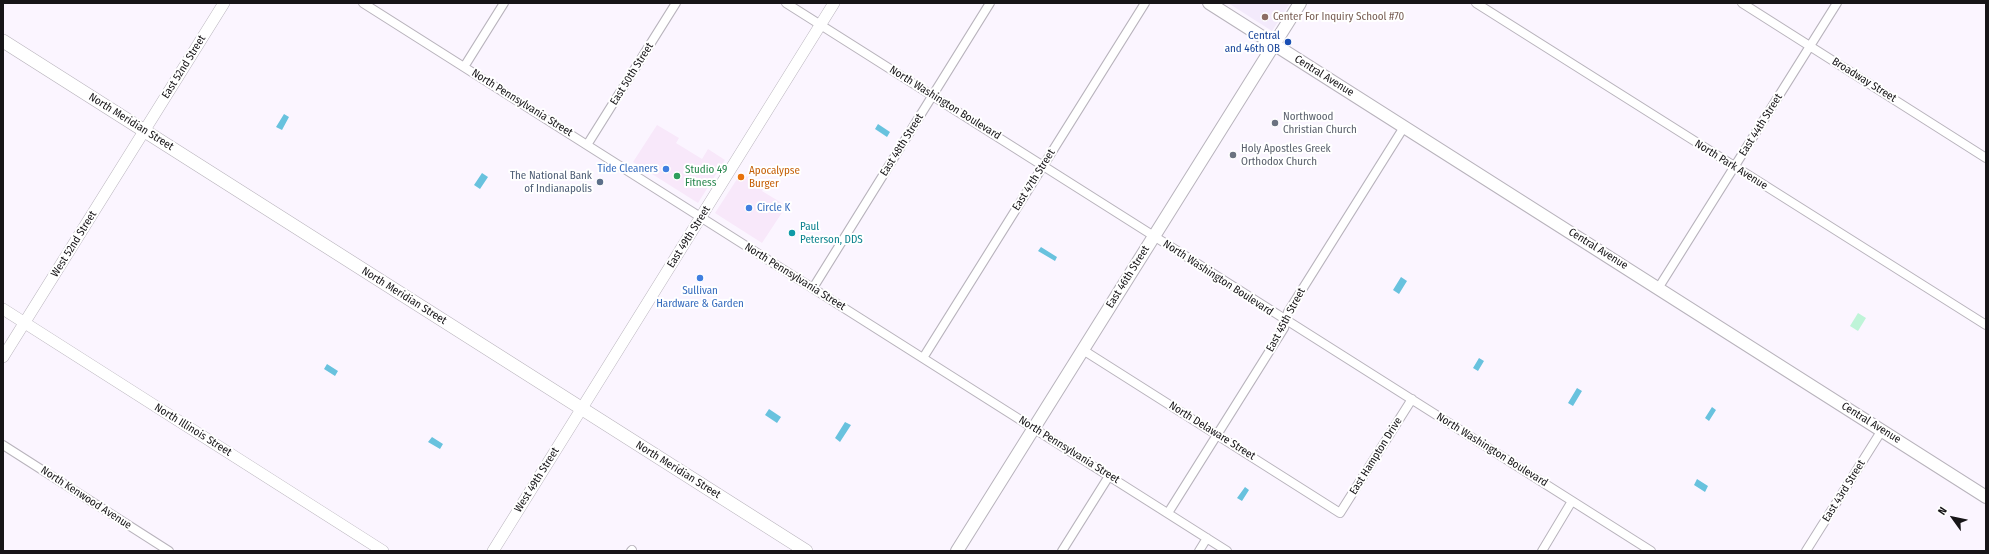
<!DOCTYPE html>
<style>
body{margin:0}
#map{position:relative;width:1989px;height:554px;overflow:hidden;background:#fbf5ff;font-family:"Fira Sans Condensed",sans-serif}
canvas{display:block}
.frame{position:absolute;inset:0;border:4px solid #171518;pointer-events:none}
.north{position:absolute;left:1933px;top:498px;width:40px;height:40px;-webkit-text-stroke:3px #fff;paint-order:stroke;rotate:303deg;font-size:11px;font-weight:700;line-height:16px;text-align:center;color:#171518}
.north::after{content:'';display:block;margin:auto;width:14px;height:18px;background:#171518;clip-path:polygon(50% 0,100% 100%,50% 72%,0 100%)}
</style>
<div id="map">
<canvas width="1989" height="554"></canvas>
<div class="frame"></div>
<div class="north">N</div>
</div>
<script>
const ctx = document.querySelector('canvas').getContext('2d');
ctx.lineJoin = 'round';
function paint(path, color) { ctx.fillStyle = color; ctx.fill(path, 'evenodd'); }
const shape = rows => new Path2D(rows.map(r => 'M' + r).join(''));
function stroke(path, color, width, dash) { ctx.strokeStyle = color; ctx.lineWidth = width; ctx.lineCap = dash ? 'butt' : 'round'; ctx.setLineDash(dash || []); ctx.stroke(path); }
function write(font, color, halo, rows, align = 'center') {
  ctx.font = font + ' "Fira Sans Condensed",sans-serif'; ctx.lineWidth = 4; ctx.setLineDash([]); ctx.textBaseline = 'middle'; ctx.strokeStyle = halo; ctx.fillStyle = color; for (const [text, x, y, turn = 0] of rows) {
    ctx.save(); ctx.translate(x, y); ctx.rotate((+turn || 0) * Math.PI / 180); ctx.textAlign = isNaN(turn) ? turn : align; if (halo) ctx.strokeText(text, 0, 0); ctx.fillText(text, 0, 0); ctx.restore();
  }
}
paint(shape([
 [657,125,679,138,676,143,702,159,708,149,725,160,698,203,633,162],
 [741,173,764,187,762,191,785,205,785,208,762,243,715,213]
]), '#f8e8fa');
paint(shape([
 [1228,3,1290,3,1272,31]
]), '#f3eafb');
paint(shape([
 [1858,313,1866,318,1858,331,1850,326]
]), '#bff4d8');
paint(shape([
 [284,114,289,117,282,130,276,127],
 [878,124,890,132,887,137,875,129],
 [482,173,488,177,480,189,474,185],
 [1041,247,1057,257,1055,261,1038,251],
 [1401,277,1407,281,1399,294,1393,290],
 [1479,358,1484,361,1478,371,1473,368],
 [327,364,338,371,335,376,324,369],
 [1577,388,1582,391,1573,406,1568,403],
 [1712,407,1716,410,1709,421,1705,418],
 [769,409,781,417,777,423,765,415],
 [845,422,851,425,840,442,835,438],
 [432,437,443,444,440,449,428,442],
 [1697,479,1708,486,1705,492,1694,485],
 [1245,487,1249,490,1242,501,1237,498]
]), '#68c2de');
const minor = shape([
 [363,3,1227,551],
 [786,3,1651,551],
 [1476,3,1986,325],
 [1742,3,1986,158],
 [464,67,504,3],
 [587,145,676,3],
 [1659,287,1837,3],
 [813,288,990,3],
 [1083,350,1340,513,1412,399],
 [923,358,1145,3],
 [3,445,169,551],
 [1168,513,1284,328,1288,312,1404,127],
 [631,551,632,550],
 [1062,551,1109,476],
 [1199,551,1207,538],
 [1542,551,1572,501],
 [1806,551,1882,430]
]);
const tertiary = shape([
 [3,309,383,551],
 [3,357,224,3],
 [493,551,834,3]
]);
const secondary = shape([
 [1209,3,1986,497],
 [957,551,1300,3]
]);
const primary = shape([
 [3,41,806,551]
]);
stroke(minor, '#b8b3bc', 10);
stroke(tertiary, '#b8b3bc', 12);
stroke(secondary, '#b8b3bc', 14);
stroke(primary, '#b8b3bc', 14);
stroke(minor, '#fff', 8);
stroke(tertiary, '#fff', 11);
stroke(secondary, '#fff', 12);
stroke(primary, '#fff', 13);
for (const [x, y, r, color] of [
 [1265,17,4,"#8d6e63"],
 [1288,42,4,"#1a4fb4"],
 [1275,123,4,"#6b7280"],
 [1233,155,4,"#6b7280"],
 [666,169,4,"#3f7fe0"],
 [677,176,4,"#2e9e5b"],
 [741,177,4,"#e8710a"],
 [600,182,4,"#5c6f8a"],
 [749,208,4,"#3f7fe0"],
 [792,233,4,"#0f9aa8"],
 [700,278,4,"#3f7fe0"]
]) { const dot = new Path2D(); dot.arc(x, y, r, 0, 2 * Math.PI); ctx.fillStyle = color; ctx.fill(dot); stroke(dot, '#fff', 1.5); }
write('11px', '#785e54', '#fff', [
 ["Center For Inquiry School #70",1273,17]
], 'left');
write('11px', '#164399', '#fff', [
 ["Central",1280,36],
 ["and 46th OB",1280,49]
], 'right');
write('11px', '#171518', '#fff', [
 ["East 52nd Street",184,67,-58],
 ["East 50th Street",632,74,-58],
 ["Central Avenue",1324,76,32],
 ["Broadway Street",1864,80,32],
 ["North Pennsylvania Street",522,103,32],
 ["North Washington Boulevard",945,103,32],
 ["North Meridian Street",131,122,32],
 ["East 44th Street",1761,125,-58],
 ["East 48th Street",902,145,-58],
 ["North Park Avenue",1731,165,32],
 ["East 47th Street",1034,180,-58],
 ["East 49th Street",689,237,-58],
 ["West 52nd Street",74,244,-58],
 ["Central Avenue",1598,249,32],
 ["North Pennsylvania Street",795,277,32],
 ["East 46th Street",1128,277,-58],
 ["North Washington Boulevard",1218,278,33],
 ["North Meridian Street",404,296,32],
 ["East 45th Street",1286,320,-62],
 ["Central Avenue",1871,423,32],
 ["North Illinois Street",193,430,32],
 ["North Delaware Street",1212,431,32],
 ["North Pennsylvania Street",1069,450,32],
 ["North Washington Boulevard",1492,450,32],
 ["East Hampton Drive",1376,456,-58],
 ["North Meridian Street",678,470,32],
 ["West 49th Street",537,480,-58],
 ["East 43rd Street",1844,491,-58],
 ["North Kenwood Avenue",86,498,33]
]);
write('11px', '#5b616d', '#fff', [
 ["Northwood",1283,117],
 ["Christian Church",1283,130],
 ["Holy Apostles Greek",1241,149],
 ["Orthodox Church",1241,162]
], 'left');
write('11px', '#366cbe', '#fff', [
 ["Tide Cleaners",658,169],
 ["Circle K",757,208,"left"],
 ["Sullivan",700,291,"center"],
 ["Hardware & Garden",700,304,"center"]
], 'right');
write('11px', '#27864d', '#fff', [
 ["Studio 49",685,170],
 ["Fitness",685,183]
], 'left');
write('11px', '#c56008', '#fff', [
 ["Apocalypse",749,171],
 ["Burger",749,184]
], 'left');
write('11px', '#4e5e75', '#fff', [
 ["The National Bank",592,176],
 ["of Indianapolis",592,189]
], 'right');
write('11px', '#0d838f', '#fff', [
 ["Paul",800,227],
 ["Peterson, DDS",800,240]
], 'left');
</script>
